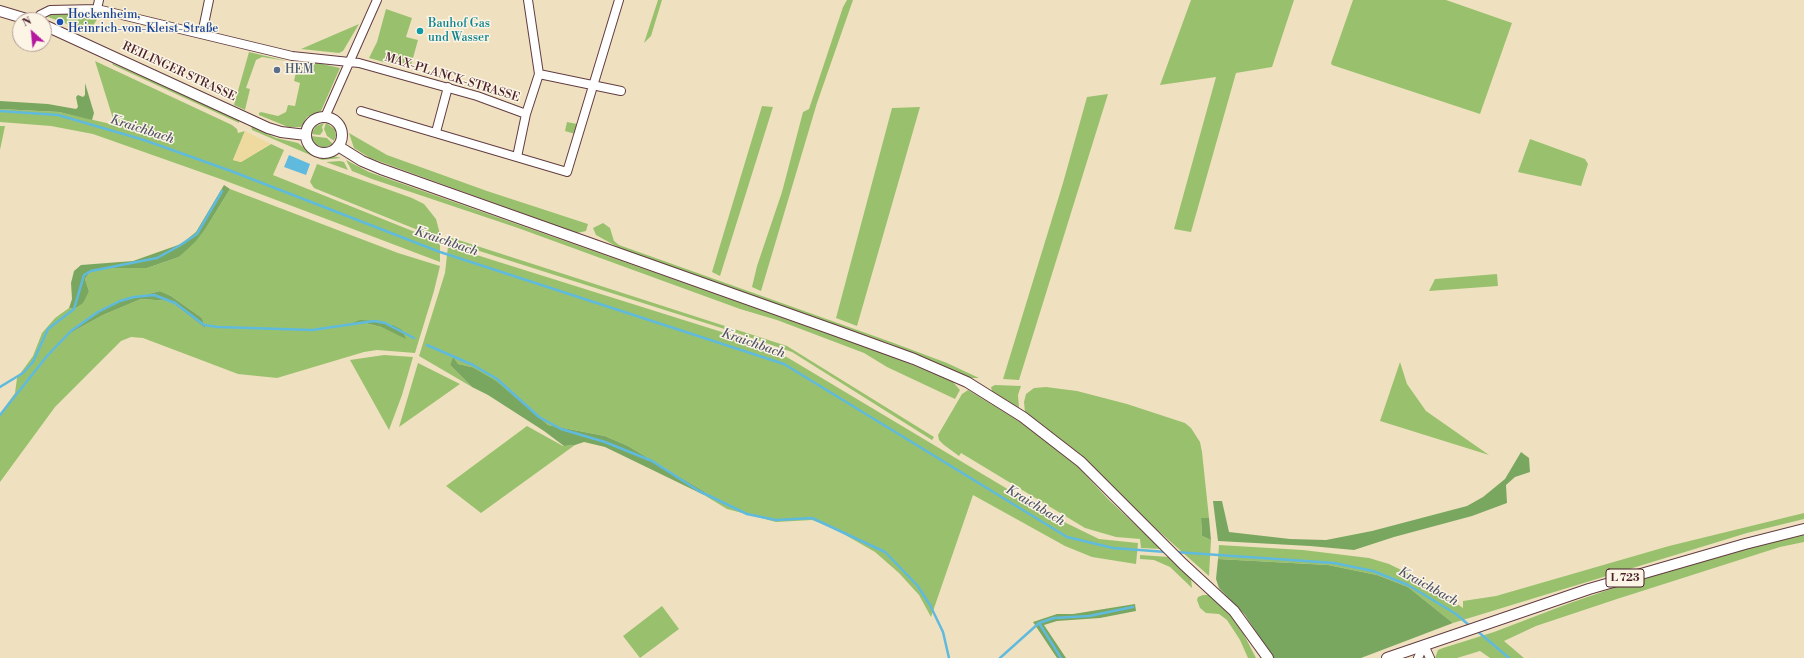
<!DOCTYPE html>
<meta charset="utf-8">
<style>
body{margin:0}
#map{position:relative;width:1804px;height:658px;overflow:hidden;background:#efe1c0;font-family:"Libre Bodoni",serif}
canvas{display:block}
.north{position:absolute;left:12px;top:12px;width:40px;height:40px;box-sizing:border-box;background:#fcf5e5;border:1px solid #b59f9b;border-radius:50%;rotate:333deg;font-size:11px;font-weight:700;line-height:16px;text-align:center;color:#4a1f2b}
.north::after{content:'';display:block;margin:auto;width:14px;height:18px;background:#b5179e;clip-path:polygon(50% 0,100% 100%,50% 72%,0 100%)}
</style>
<div id="map">
<canvas width="1804" height="658"></canvas>
<div class="north">N</div>
</div>
<script>
const ctx = document.querySelector('canvas').getContext('2d');
ctx.lineJoin = 'round';
function paint(path, color) { ctx.fillStyle = color; ctx.fill(path, 'evenodd'); }
const shape = rows => new Path2D(rows.map(r => 'M' + r).join(''));
function stroke(path, color, width, dash) { ctx.strokeStyle = color; ctx.lineWidth = width; ctx.lineCap = dash ? 'butt' : 'round'; ctx.setLineDash(dash || []); ctx.stroke(path); }
function write(font, color, halo, rows, align = 'center') {
  ctx.font = font + ' "Libre Bodoni",serif'; ctx.lineWidth = 3; ctx.setLineDash([]); ctx.textBaseline = 'middle'; ctx.strokeStyle = halo; ctx.fillStyle = color; for (const [text, x, y, turn = 0] of rows) {
    ctx.save(); ctx.translate(x, y); ctx.rotate((+turn || 0) * Math.PI / 180); ctx.textAlign = isNaN(turn) ? turn : align; if (halo) ctx.strokeText(text, 0, 0); ctx.fillText(text, 0, 0); ctx.restore();
  }
}
paint(shape([
 [658,0,662,0,651,36,644,43],
 [847,0,853,0,817,103,761,291,752,287,757,266,782,192,803,112,809,109,843,7],
 [1191,0,1294,0,1272,67,1236,73,1191,232,1174,229,1216,77,1160,85],
 [1353,0,1446,0,1512,23,1480,114,1332,65,1331,63],
 [386,9,412,18,406,37,418,40,410,69,369,58,377,42],
 [54,13,101,13,89,32,48,17],
 [359,24,343,51,339,53,301,49],
 [249,52,287,61,262,57,256,60,246,88,250,89,245,110,234,105],
 [304,60,340,68,321,111,307,117,301,127,288,127,259,115,259,113,261,112,278,116,286,112,288,105,295,106,300,83,294,81,296,72],
 [95,61,232,125,237,129,238,133,245,131,233,160,241,162,271,144,284,150,273,175,435,240,440,244,440,262,226,181,93,134,51,126,0,122,0,109,59,112,115,125],
 [112,63,239,120,239,123,113,65],
 [1108,94,1019,380,1003,379,1063,183,1087,97],
 [762,106,773,107,720,276,712,272],
 [920,107,857,326,836,318,892,108],
 [567,122,577,124,575,134,565,131],
 [324,123,322,127,323,131,320,135,311,134,316,126],
 [326,123,335,129,336,135,334,141,327,136,324,129],
 [0,126,5,126,0,150],
 [251,126,276,138,298,143,315,156,333,156,341,158,322,160,252,130],
 [349,133,387,155,487,191,588,224,586,231,577,233,370,158,354,148],
 [311,136,327,138,333,144,326,147,321,147,314,143],
 [1530,139,1585,159,1588,164,1581,186,1518,172],
 [346,160,369,172,891,356,953,382,960,390,955,399,887,367,864,353,777,320,740,309,518,228,372,179,352,171],
 [340,161,344,162,348,170,326,162],
 [317,164,412,198,424,204,436,219,440,234,439,237,435,237,314,188,310,182],
 [230,189,398,253,440,266,434,291,415,353,377,350,364,352,277,378,238,374,143,338,131,337,121,341,55,407,0,482,0,414,15,393,17,378,33,356,42,333,55,318,69,308,74,309,89,291,85,279,90,272,104,268,147,268,179,257,206,228],
 [160,291,171,296,202,318,206,329,170,301,141,299,103,315,72,332,121,301],
 [376,321,393,325,405,338,381,327,365,323,351,324],
 [603,223,610,228,614,241,619,245,891,342,947,363,979,378,968,378,893,345,623,250,596,235,593,228],
 [446,236,787,346,934,437,932,440,792,352,737,333,451,242],
 [448,246,741,338,785,356,1056,518,1099,539,1138,543,1136,564,1092,557,1065,546,973,495,931,617,919,595,899,573,875,552,833,528,812,520,776,522,727,509,704,495,705,492,628,446,605,436,548,425,472,367,458,364,453,358,450,365,472,387,419,356,445,273],
 [1497,274,1498,286,1429,291,1435,279],
 [384,355,413,357,402,395,389,430,350,360],
 [1400,362,1407,384,1426,411,1489,455,1380,421],
 [418,363,460,384,399,427],
 [995,385,1021,386,1018,395,1019,408,992,391,991,387],
 [1046,387,1077,391,1127,404,1185,423,1191,428,1200,442,1202,452,1209,518,1201,518,1202,536,1211,540,1209,576,1153,526,1080,454,1025,412,1024,402,1026,394,1034,388],
 [968,390,1030,428,1078,467,1108,499,1161,549,1141,548,1140,539,1116,537,1085,528,961,453,959,456,944,445,939,440,938,435,962,394],
 [527,426,563,446,575,445,481,513,446,486],
 [1804,513,1804,519,1747,533,1453,623,1408,587,1377,575,1328,565,1218,559,1219,545,1303,550,1369,558,1389,564,1428,583,1463,608,1463,601,1496,596,1669,546],
 [1804,534,1804,542,1780,547,1617,599,1536,626,1504,641,1524,658,1490,658,1480,651,1457,658,1435,658,1438,650,1443,648,1494,632,1570,603,1660,572,1738,549],
 [1140,555,1169,557,1191,578,1192,588,1170,567,1154,560,1140,559],
 [1203,595,1211,595,1228,612,1241,629,1256,658,1248,658,1240,640,1227,620,1219,614,1206,613,1200,608,1197,600,1198,597],
 [662,606,679,629,640,658,623,636]
]), '#99c16d');
paint(shape([
 [85,83,94,113,92,120,59,112,0,109,0,101,48,104,76,109,78,107,76,97,78,95,83,97,85,95],
 [224,185,230,189,206,228,195,242,179,257,147,268,104,268,90,272,85,279,89,291,83,303,74,309,69,308,72,299,71,283,74,271,81,265,133,261,181,244,196,232],
 [160,291,171,296,202,318,206,329,170,301,141,299,103,315,72,332,71,330,104,308,121,301],
 [360,320,376,321,393,325,402,330,406,339,381,327,365,323,350,324],
 [453,357,458,364,472,367,496,381,548,425,605,436,628,446,705,492,704,495,605,447,584,442,575,445,564,446,544,431,488,395,472,387,450,365],
 [1521,452,1529,458,1530,472,1515,477,1506,485,1507,503,1472,516,1394,537,1354,550,1310,546,1218,541,1213,501,1222,501,1229,532,1290,539,1326,540,1372,531,1467,506,1483,497,1505,479],
 [1201,518,1209,518,1211,540,1202,536],
 [1218,559,1328,565,1377,575,1408,587,1453,623,1361,658,1273,658,1245,615,1219,588,1216,579],
 [1135,604,1136,611,1100,618,1057,621,1044,625,1066,658,1057,658,1033,622,1057,614,1073,614]
]), '#7aa760');
paint(shape([
 [245,131,271,144,241,162,233,160]
]), '#eeda9e');
paint(shape([
 [289,155,310,164,306,175,284,167]
]), '#60badd');
stroke(shape([
 [0,111,58,115,144,140,231,171,440,252,784,364,1067,537,1113,548,1166,552],
 [427,345,473,365,497,379,539,417,561,429,605,442,652,461,699,491,747,514,776,520,812,518,885,552,917,585,930,605,943,632,949,658],
 [0,387,23,373,33,362,48,329,74,309,84,275,91,271,157,258,179,246,197,234,222,191],
 [0,415,47,356,71,331,98,312,120,301,134,297,154,295,175,303,204,325,218,327,312,330,374,321,385,323,414,338],
 [1175,552,1334,563,1373,571,1408,585,1456,614,1470,626],
 [1476,630,1509,658],
 [1000,658,1039,623],
 [1061,658,1039,623,1054,618,1089,616,1133,607]
]), '#60badd', 2.5);
const minor = shape([
 [97,9,99,0],
 [36,20,40,15,50,10,97,9,292,56,359,63,477,96,526,114,539,74,528,0],
 [202,34,209,0],
 [539,74,621,91],
 [361,111,567,172,619,0],
 [325,117,377,0],
 [436,132,448,87],
 [517,157,526,114],
 [1424,645,1430,658],
 [1418,658,1424,645]
]);
const major = shape([
 [0,11,30,20],
 [44,25,268,128,281,132,306,135],
 '306 135a18 18 0 1 1 36 0a18 18 0 1 1-36 0Z',
 [338,146,362,161,381,169,834,330,914,359,967,382,1023,417,1081,462,1183,564,1234,611,1268,658],
 [1387,658,1589,589,1745,544,1804,529]
]);
stroke(minor, '#633c41', 10);
stroke(major, '#633c41', 12);
stroke(minor, '#fff', 8);
stroke(major, '#fff', 10);
for (const [x, y, r, color] of [
 [60,22,4,"#1a4fb4"],
 [420,31,4,"#0f9aa8"],
 [277,70,4,"#5c6f8a"]
]) { const dot = new Path2D(); dot.arc(x, y, r, 0, 2 * Math.PI); ctx.fillStyle = color; ctx.fill(dot); stroke(dot, '#fcf5e5', 1.5); }
for (const [x, y, w] of [
 [1625,578,38]
]) { const box = new Path2D(); box.roundRect(x - w / 2, y - 9, w, 18, 3); ctx.fillStyle = '#fcf5e5'; ctx.fill(box); stroke(box, '#4a1f2b', 1); }
write('bold 11px', '#4a1f2b', null, [
 ["L 723",1625,578]
]);
write('12px', '#164399', '#fcf5e5', [
 ["Hockenheim,",68,15],
 ["Heinrich-von-Kleist-Straße",68,29]
], 'left');
write('12px', '#0d838f', '#fcf5e5', [
 ["Bauhof Gas",428,24],
 ["und Wasser",428,38]
], 'left');
write('12px', '#4e5e75', '#fcf5e5', [
 ["HEM",285,70]
], 'left');
write('12px', '#4a1f2b', '#fcf5e5', [
 ["REILINGER STRASSE",179,72,25],
 ["MAX-PLANCK-STRASSE",452,78,17]
]);
write('italic 13px', '#525569', '#fcf5e5', [
 ["Kraichbach",142,130,18],
 ["Kraichbach",446,242,19],
 ["Kraichbach",753,344,19],
 ["Kraichbach",1035,506,31],
 ["Kraichbach",1428,587,29]
]);
</script>
